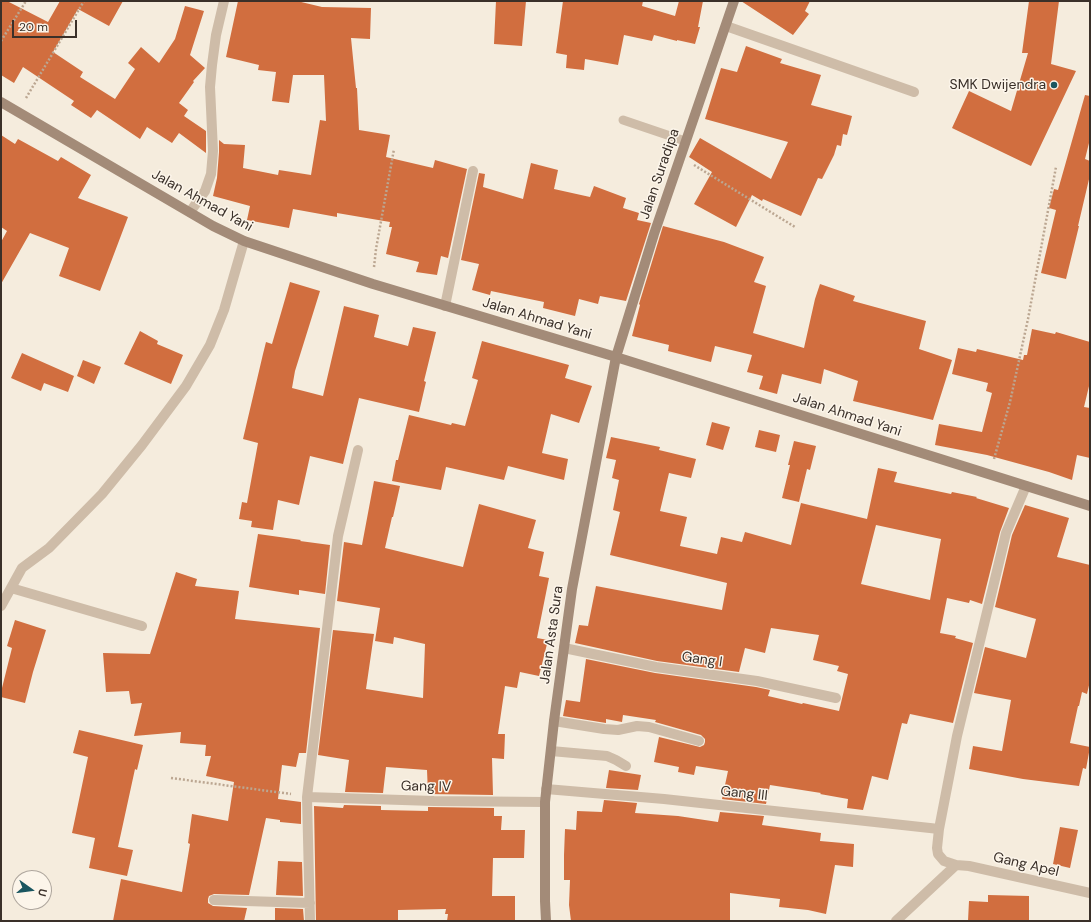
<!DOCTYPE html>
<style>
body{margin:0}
#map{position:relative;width:1091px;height:922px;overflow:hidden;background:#f5ecdd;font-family:"DM Sans",sans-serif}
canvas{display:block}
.frame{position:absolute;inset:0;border:2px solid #3a3029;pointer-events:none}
.north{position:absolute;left:12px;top:870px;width:40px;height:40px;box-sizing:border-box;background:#fcf5ea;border:1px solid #aea69d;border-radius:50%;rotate:104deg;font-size:11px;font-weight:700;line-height:16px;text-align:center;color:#3a3029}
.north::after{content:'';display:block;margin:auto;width:14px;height:18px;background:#1a5660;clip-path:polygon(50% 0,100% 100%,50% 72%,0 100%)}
.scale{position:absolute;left:12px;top:20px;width:65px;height:18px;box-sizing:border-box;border:2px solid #3a3029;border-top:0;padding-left:5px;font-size:12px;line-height:14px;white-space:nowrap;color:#3a3029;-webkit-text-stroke:3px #fcf5ea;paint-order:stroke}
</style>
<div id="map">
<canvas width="1091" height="922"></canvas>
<div class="frame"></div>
<div class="north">U</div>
<div class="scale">20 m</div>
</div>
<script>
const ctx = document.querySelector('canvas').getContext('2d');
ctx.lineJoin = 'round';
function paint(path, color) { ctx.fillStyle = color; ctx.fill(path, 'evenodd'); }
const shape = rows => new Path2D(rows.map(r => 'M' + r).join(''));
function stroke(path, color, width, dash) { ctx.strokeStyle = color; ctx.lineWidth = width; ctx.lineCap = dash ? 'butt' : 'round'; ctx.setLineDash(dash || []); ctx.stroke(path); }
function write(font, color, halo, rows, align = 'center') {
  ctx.font = font + ' "DM Sans",sans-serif'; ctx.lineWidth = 3; ctx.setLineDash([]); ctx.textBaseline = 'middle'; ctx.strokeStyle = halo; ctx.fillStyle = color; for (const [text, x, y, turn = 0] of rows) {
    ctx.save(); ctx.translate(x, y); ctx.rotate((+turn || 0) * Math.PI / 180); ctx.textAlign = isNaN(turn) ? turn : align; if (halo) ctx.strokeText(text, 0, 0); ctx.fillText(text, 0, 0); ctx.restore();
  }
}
paint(shape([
 [1,1,7,1,48,22,60,1,123,1,109,26,78,9,53,52,83,72,80,77,115,99,135,69,128,63,141,47,159,63,175,39,185,6,204,11,190,55,205,68,193,81,194,82,179,103,188,110,184,116,206,131,206,153,179,133,172,143,147,127,140,139,97,110,91,118,71,105,74,101,23,67,14,83,1,75],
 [238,1,297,1,322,7,371,8,370,39,351,38,356,88,357,88,359,130,390,135,386,157,433,168,435,160,467,169,448,258,441,256,437,275,416,272,419,262,386,254,392,227,389,227,390,222,337,213,337,217,293,209,289,228,247,220,250,206,213,196,217,178,219,152,219,140,224,144,245,145,243,168,278,175,279,170,311,175,320,120,326,121,324,75,293,75,289,103,272,101,276,72,258,70,259,65,226,57],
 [496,1,526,1,522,46,494,44],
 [563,1,643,1,642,6,675,16,679,1,703,1,698,27,700,27,695,44,677,40,677,41,654,35,652,41,624,35,618,65,585,59,584,70,566,68,567,55,556,53],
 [741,1,810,1,805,11,809,14,793,35],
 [1029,1,1059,1,1051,64,1076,71,1031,166,952,128,969,91,1011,111,1028,53,1022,53],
 [746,46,782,59,780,63,821,75,811,105,852,116,847,135,843,134,841,146,837,145,834,155,822,179,818,178,801,216,763,199,762,201,752,195,736,227,694,204,712,172,689,157,700,138,771,179,788,142,705,119,721,68,737,72],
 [1085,95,1090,96,1090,139,1085,159,1090,161,1090,175,1078,226,1079,226,1066,279,1041,273,1056,210,1049,208,1054,189,1058,190],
 [1,135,15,144,18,139,58,161,61,157,91,175,78,198,128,217,100,291,59,276,69,248,30,233,1,284,1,242,7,231,1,227],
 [531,163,558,170,554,189,590,197,594,186,626,198,623,208,639,213,637,220,651,223,626,301,600,296,598,304,579,299,575,316,543,308,544,302,491,291,490,295,472,290,479,264,461,260,479,173,485,174,483,187,523,199],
 [663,226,724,242,764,257,754,282,766,286,753,333,804,348,815,299,820,284,855,296,853,301,926,321,919,349,952,360,933,420,853,401,858,381,824,369,821,384,782,374,777,394,759,389,763,376,747,372,752,355,715,346,711,362,668,351,669,345,632,336,640,305,639,304],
 [290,282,320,291,295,371,292,388,323,396,344,306,379,315,374,337,408,346,413,327,436,332,424,381,426,382,419,412,359,398,343,464,310,456,299,505,278,500,273,530,251,527,252,521,239,519,242,502,247,503,258,443,243,439,263,354,266,342,272,344],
 [1032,329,1055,334,1056,332,1090,342,1090,382,1084,407,1090,408,1090,458,1077,455,1072,480,1049,472,987,455,935,445,939,424,982,432,992,393,986,391,988,383,952,374,958,348,976,352,977,349,1023,360,1024,355,1027,355],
 [140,331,158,341,157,344,183,355,171,384,124,364],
 [482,341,569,365,565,378,592,386,579,423,551,414,542,453,568,459,564,480,508,466,504,480,446,467,441,490,392,481,396,460,398,460,409,415,451,425,452,423,465,426,478,380,472,378],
 [22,353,74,376,68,392,44,383,41,391,11,378],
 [83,360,101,367,94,384,77,376],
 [712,422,730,427,723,450,706,445],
 [759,430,780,435,776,452,755,447],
 [611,437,660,447,659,450,696,459,691,478,669,473,660,511,687,517,680,546,717,554,721,537,742,542,745,532,791,545,801,503,867,519,878,468,897,472,894,482,951,494,952,492,977,497,976,498,1009,508,1000,532,982,604,970,600,969,603,947,598,940,633,956,636,955,638,973,643,953,723,910,714,907,724,902,723,888,780,872,776,863,810,847,808,848,799,820,794,821,793,770,785,766,804,722,799,728,771,696,766,694,775,678,772,679,767,654,762,659,737,700,747,704,745,705,742,705,739,701,735,655,722,656,720,623,715,622,722,606,719,606,723,563,716,566,700,580,702,586,659,655,673,756,687,770,690,768,696,802,704,803,703,839,711,848,674,837,671,839,666,813,660,819,635,771,628,765,653,745,648,739,672,657,661,575,643,579,625,588,626,596,586,722,610,727,583,610,555,620,512,613,510,619,480,612,478,616,460,606,458],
 [876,525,941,539,930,600,861,584],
 [794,441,816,446,810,470,807,469,799,502,782,498,790,465,788,465],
 [374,481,400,486,393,517,392,517,385,548,463,567,479,504,536,520,528,548,544,552,539,576,549,578,537,638,548,640,539,676,520,672,517,688,505,686,498,734,505,734,504,759,492,758,493,795,428,794,427,770,386,767,383,793,345,792,349,760,318,755,333,630,374,634,366,689,423,698,425,644,394,637,393,644,375,641,380,608,337,601,344,542,362,545],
 [1025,505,1069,518,1057,557,1090,565,1090,681,1087,694,1082,692,1079,706,1078,706,1070,743,1090,747,1086,769,1083,768,1079,786,1023,779,969,769,973,746,1002,751,1011,700,974,693,985,647,1026,658,1036,619,995,607,1012,535],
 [258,534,301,540,300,541,330,545,325,594,299,590,299,595,249,587],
 [176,572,197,579,195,586,239,591,235,619,320,628,306,753,299,753,296,767,282,765,278,799,301,802,301,824,280,822,280,820,266,818,249,895,214,894,209,896,208,899,208,903,213,906,247,908,244,921,113,921,121,879,182,892,190,844,188,843,192,814,228,821,234,782,206,776,211,756,205,756,206,745,180,743,181,732,134,736,142,703,131,704,129,691,106,692,103,653,150,654],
 [15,620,46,630,33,672,25,703,1,697,1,692,12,648,7,646],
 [79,730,143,745,137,770,135,769,118,847,133,850,127,876,89,868,95,838,72,833,88,757,73,753],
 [609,770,641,775,638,790,606,788],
 [604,800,637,803,635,813,678,816,718,822,720,812,764,816,762,825,821,833,820,841,854,844,853,867,835,865,826,914,808,910,779,907,780,899,730,893,730,921,687,920,687,921,571,921,569,905,570,880,564,880,564,855,565,829,576,830,577,811,602,812],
 [344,805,381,806,381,810,428,811,428,807,494,808,494,816,502,816,501,830,525,830,524,858,493,858,492,896,515,896,515,921,447,921,448,914,445,914,446,909,398,910,398,921,316,921,314,806,343,808],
 [1060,827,1078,830,1070,868,1053,864],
 [278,861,302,862,303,896,276,895],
 [988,895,1029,896,1029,921,968,921,969,901,988,902],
 [275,908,303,909,304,921,275,921]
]), '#d16e3f');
stroke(shape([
 [1,41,26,1],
 [26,98,84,1],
 [694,165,795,227],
 [374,267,376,249,394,149],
 [994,459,1010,402,1028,319,1056,167],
 [171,778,291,794]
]), '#bba691', 2.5, [2, 2]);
stroke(shape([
 [623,120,685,141]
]), '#cebca8', 9);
stroke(shape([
 [726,26,914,92],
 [190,212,205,191,211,174,213,151,210,87,212,65,216,35,224,1],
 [445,306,473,171],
 [1026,486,1006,533,1002,550,957,736,939,829,937,848,938,854,944,861,956,865,969,866,1090,893],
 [11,588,142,626],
 [1,606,22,568,49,548,102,494,142,445,186,386,210,345,224,310,244,241],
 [564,648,656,667,757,681,836,698],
 [554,721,604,729,618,730,637,726,649,727,699,741],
 [551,751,607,756,616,760,626,766],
 [546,789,664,799,939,829],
 [307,797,434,801,545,802],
 [214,900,310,903],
 [310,921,307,797,338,536,358,450],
 [896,921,956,865]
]), '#cebca8', 10);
stroke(shape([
 [1,102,213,226,244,241,373,284,616,357,1090,506],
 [546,921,545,901,545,802,554,721,572,589,616,357,654,234,734,1]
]), '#a38b78', 10);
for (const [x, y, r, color] of [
 [1054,85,4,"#1a5660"]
]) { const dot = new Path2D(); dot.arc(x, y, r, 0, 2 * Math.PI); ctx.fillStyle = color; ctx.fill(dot); stroke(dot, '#fcf5ea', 1.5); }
write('14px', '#3a3029', '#fcf5ea', [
 ["SMK Dwijendra",1046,85]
], 'right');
write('14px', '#3a3029', '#fcf5ea', [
 ["Jalan Suradipa",660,174,-71],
 ["Jalan Ahmad Yani",202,201,29],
 ["Jalan Ahmad Yani",537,319,17],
 ["Jalan Ahmad Yani",847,415,18],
 ["Jalan Asta Sura",552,635,-82],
 ["Gang I",702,660,8],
 ["Gang IV",426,787,1],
 ["Gang III",744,794,6],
 ["Gang Apel",1026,865,13]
]);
</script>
